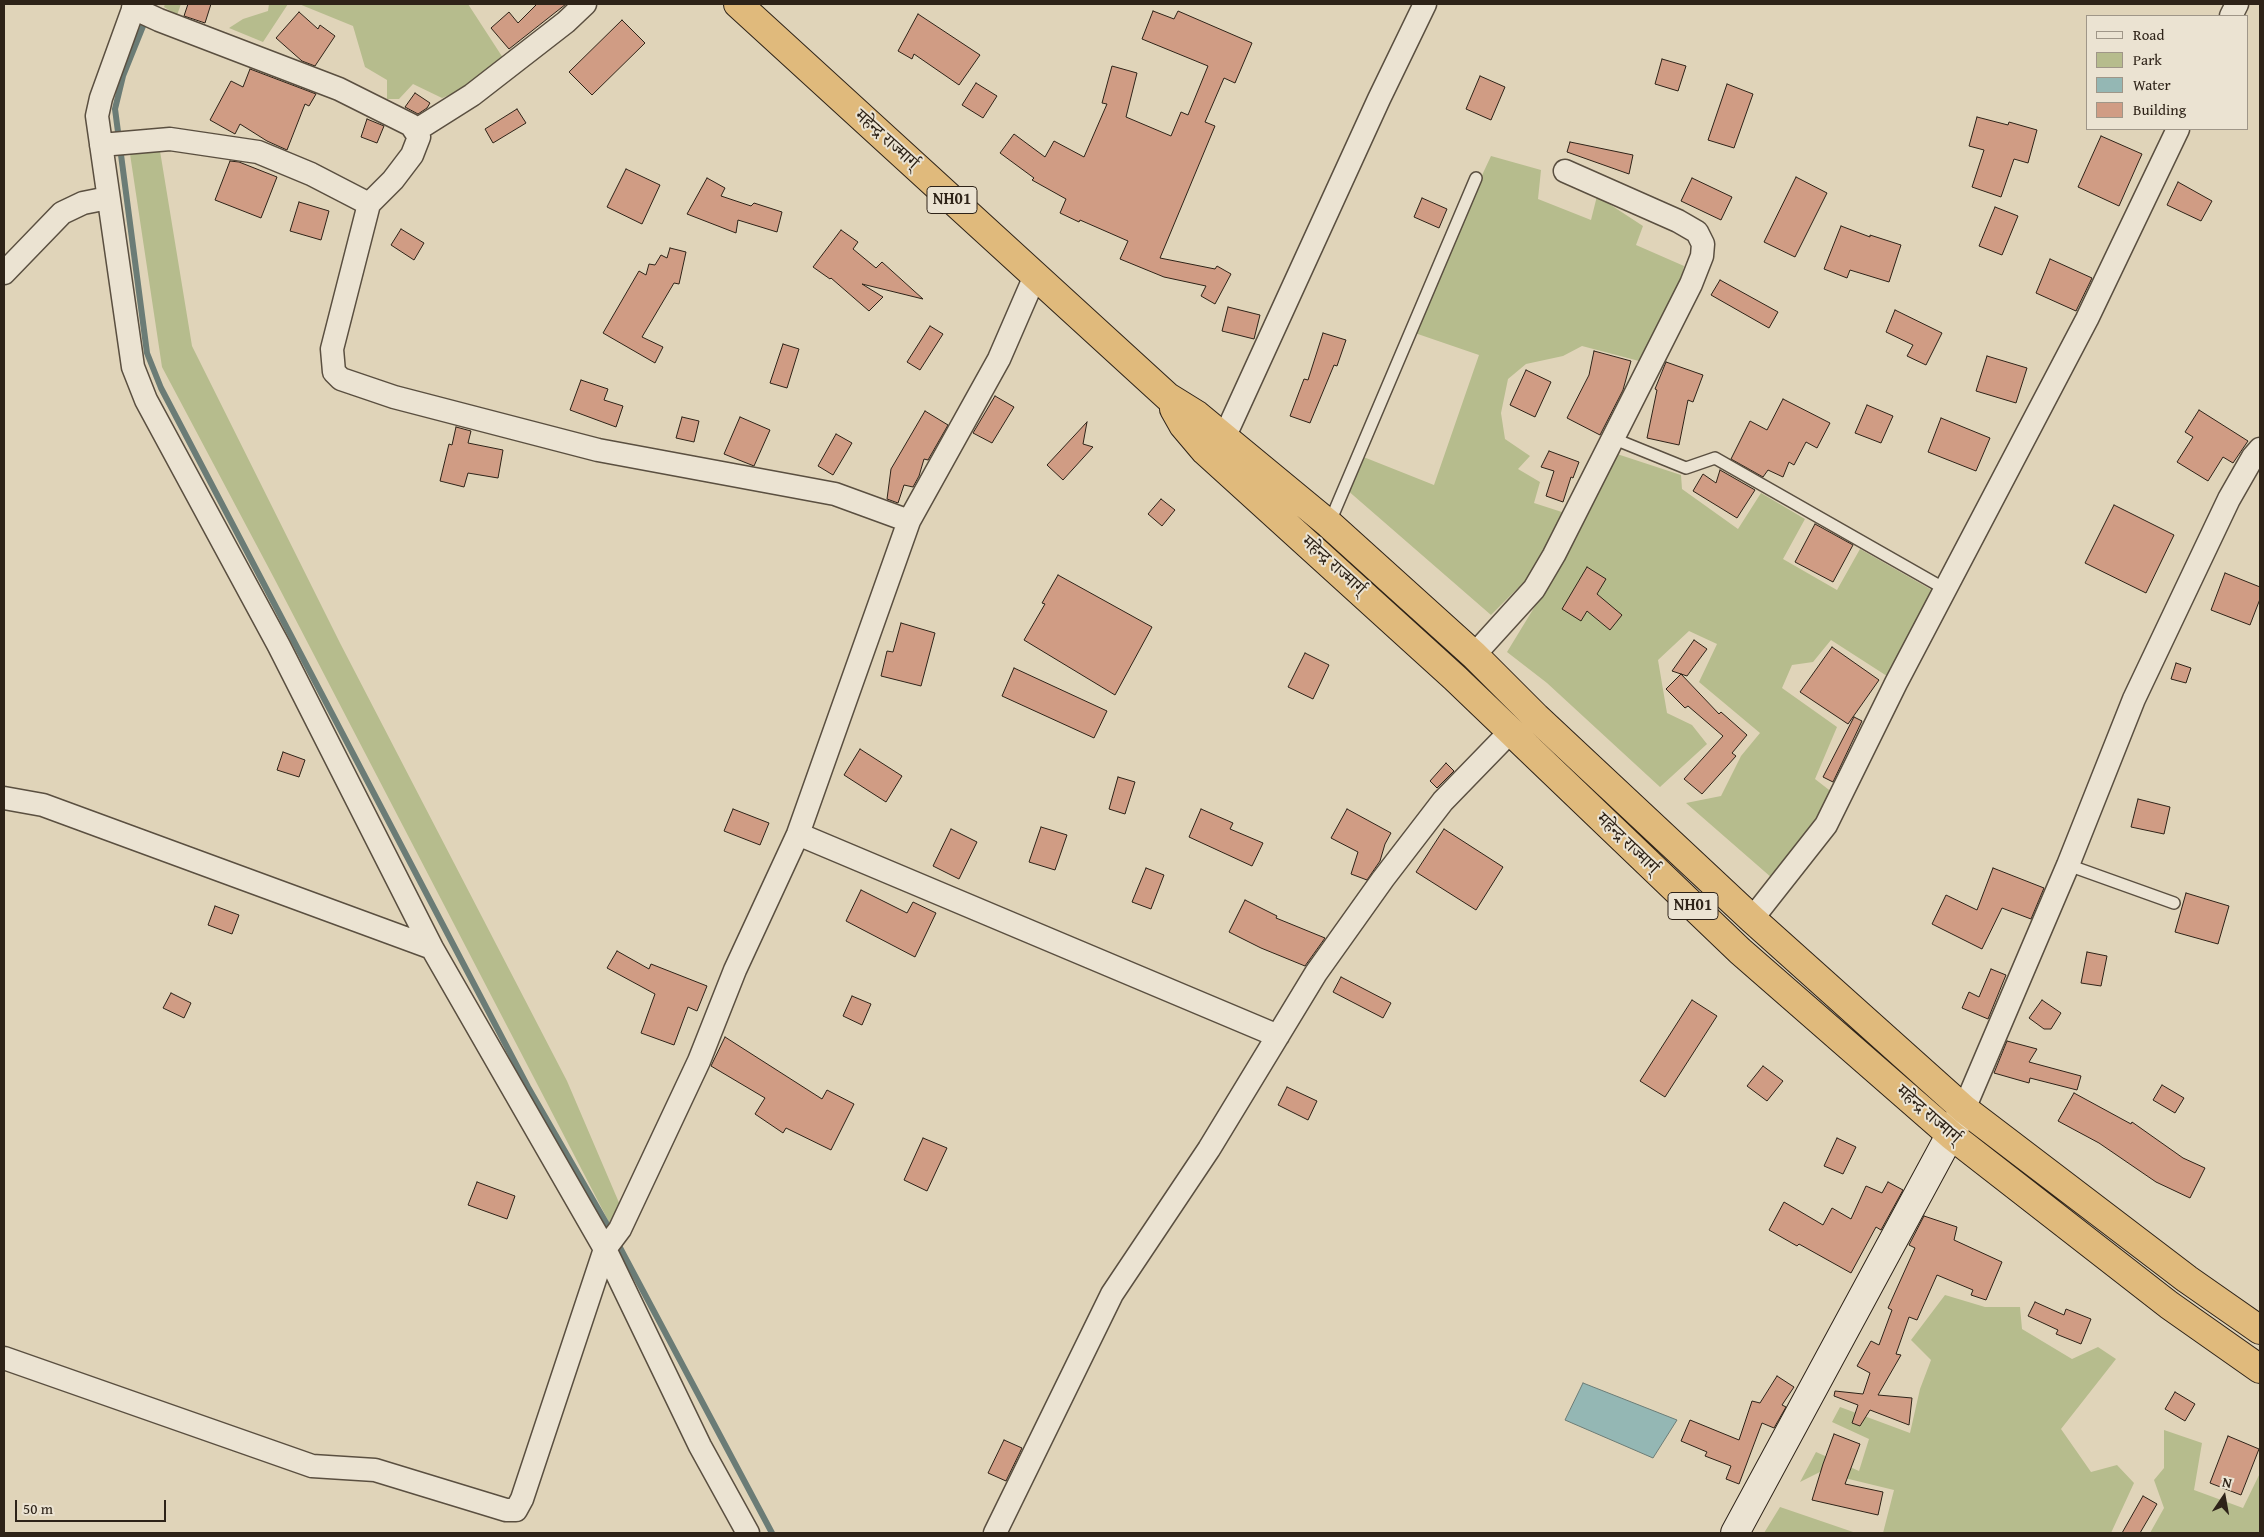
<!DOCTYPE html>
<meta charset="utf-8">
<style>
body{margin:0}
#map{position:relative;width:2264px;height:1537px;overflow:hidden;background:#e0d4b9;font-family:"Gentium Book Plus",serif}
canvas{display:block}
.frame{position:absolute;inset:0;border:5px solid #2e2318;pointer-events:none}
.legend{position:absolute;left:2086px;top:15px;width:162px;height:115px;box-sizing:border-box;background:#ebe3d2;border:1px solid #9f9688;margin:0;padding:6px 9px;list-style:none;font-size:15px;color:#2e2318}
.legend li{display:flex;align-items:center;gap:10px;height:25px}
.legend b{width:25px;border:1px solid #9f9688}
.north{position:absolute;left:2199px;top:1472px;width:50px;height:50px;-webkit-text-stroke:4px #ebe3d2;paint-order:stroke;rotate:12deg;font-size:14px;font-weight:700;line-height:20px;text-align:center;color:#2e2318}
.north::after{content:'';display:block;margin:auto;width:18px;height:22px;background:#2e2318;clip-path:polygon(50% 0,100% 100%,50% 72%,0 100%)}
.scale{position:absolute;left:15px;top:1500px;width:151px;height:22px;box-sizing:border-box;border:2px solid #2e2318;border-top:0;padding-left:6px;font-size:15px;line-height:18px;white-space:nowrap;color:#2e2318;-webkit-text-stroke:4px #ebe3d2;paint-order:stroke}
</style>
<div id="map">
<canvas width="2264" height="1537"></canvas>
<div class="frame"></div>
<ul class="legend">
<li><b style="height:6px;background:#ebe3d2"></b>Road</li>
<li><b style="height:14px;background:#b6bc8d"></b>Park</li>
<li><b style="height:14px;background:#94b7b4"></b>Water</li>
<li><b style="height:14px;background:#d09c84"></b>Building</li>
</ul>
<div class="north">N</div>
<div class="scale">50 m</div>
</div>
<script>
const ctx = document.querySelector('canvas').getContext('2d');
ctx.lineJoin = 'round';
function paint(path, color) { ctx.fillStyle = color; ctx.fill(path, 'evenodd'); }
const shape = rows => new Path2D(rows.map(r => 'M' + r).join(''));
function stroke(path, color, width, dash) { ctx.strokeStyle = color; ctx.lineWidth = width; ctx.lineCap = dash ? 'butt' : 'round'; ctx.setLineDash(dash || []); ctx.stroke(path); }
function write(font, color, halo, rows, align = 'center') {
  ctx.font = font + ' "Gentium Book Plus","Noto Serif Devanagari",serif'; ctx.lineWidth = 4; ctx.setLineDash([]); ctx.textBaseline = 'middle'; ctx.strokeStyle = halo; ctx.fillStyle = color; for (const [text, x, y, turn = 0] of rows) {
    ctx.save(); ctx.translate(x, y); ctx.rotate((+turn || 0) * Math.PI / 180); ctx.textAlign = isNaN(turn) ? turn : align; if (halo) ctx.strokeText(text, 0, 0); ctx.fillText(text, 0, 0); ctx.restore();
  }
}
paint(shape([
 [165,4,181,4,177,15,164,7],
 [269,4,288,4,263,42,229,28,243,19,268,11],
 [299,4,468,4,505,61,457,92,442,98,413,84,399,99,387,99,387,80,365,67,353,26],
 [160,151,192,346,340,643,567,1081,620,1205,610,1224,274,578,162,367,130,154],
 [1491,156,1541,170,1538,199,1591,220,1597,196,1643,226,1636,245,1684,266,1681,280,1639,361,1582,346,1563,356,1526,364,1508,379,1501,413,1505,439,1530,456,1518,469,1540,482,1534,503,1568,514,1547,559,1491,615,1346,489,1361,456,1434,485,1479,355,1409,331],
 [1614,453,1681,475,1682,489,1738,529,1761,493,1805,519,1783,559,1837,590,1860,549,1937,593,1890,678,1831,640,1813,662,1792,665,1782,688,1837,727,1815,779,1833,793,1815,832,1772,878,1686,803,1721,796,1741,756,1760,733,1699,682,1717,644,1689,631,1658,660,1667,713,1692,725,1707,744,1660,787,1547,683,1507,652,1576,539],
 [1945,1295,1985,1307,2020,1307,2022,1329,2072,1359,2098,1347,2116,1359,2061,1429,2091,1472,2117,1465,2134,1483,2111,1533,1883,1533,1894,1490,1820,1472,1800,1482,1816,1452,1859,1471,1869,1439,1832,1422,1840,1407,1910,1433,1920,1389,1931,1360,1911,1340],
 [2164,1430,2202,1443,2194,1490,2243,1508,2260,1473,2260,1533,2150,1533,2164,1508,2154,1480,2164,1468],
 [1780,1507,1856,1533,1764,1533]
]), '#b6bc8d');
const water = shape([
 [1583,1383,1677,1420,1653,1458,1565,1420,1583,1383]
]);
paint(water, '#94b7b4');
stroke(water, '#6b7c76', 1);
stroke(shape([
 [152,4,123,76,115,109,147,353,161,388,528,1087,612,1233],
 [617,1242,772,1533]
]), '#6b7c76', 6);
const building = shape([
 [188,4,211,4,205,23,184,16,188,4],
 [537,4,566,4,509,49,491,28,509,12,518,23,537,4],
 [1153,11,1174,19,1178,11,1252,43,1235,83,1224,78,1205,122,1215,126,1160,258,1215,269,1217,266,1231,274,1215,304,1201,296,1206,286,1164,277,1120,259,1128,241,1080,220,1079,222,1060,213,1066,199,1032,180,1034,178,1000,153,1014,134,1045,157,1054,141,1084,157,1107,104,1102,103,1112,66,1137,73,1126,117,1171,136,1181,112,1188,115,1208,66,1142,39,1153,11],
 [299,12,318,29,320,25,335,36,315,66,302,61,276,38,299,12],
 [918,14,980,55,959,85,914,54,912,59,898,51,918,14],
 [622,20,645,43,592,95,569,72,622,20],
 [1662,59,1686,66,1678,91,1655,84,1662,59],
 [250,69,316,94,309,106,305,104,287,150,267,141,240,124,235,134,210,120,231,81,243,87,250,69],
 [1480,76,1505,87,1491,120,1466,109,1480,76],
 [976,83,997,96,983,118,962,105,976,83],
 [1727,84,1753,94,1734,148,1708,140,1727,84],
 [415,93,430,103,427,108,418,114,405,107,415,93],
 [517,109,526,123,493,143,485,129,517,109],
 [1977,117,2008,125,2009,122,2037,130,2028,163,2014,159,2001,197,1972,187,1984,150,1969,146,1977,117],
 [367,119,384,126,377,143,361,137,367,119],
 [2101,136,2142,154,2119,206,2078,187,2101,136],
 [1570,142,1633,155,1629,174,1567,152,1570,142],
 [230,161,239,162,277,177,261,218,215,200,230,161],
 [626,169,660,185,642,224,607,207,626,169],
 [1796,177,1827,193,1795,257,1764,242,1796,177],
 [707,178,725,188,721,196,751,206,754,203,782,212,777,232,738,220,736,233,687,214,707,178],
 [1692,178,1732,197,1721,220,1681,201,1692,178],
 [2178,182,2212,201,2201,221,2167,205,2178,182],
 [1422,198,1447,209,1439,228,1414,217,1422,198],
 [299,202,329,211,321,240,290,231,299,202],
 [1995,207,2018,216,2002,255,1979,246,1995,207],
 [1841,226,1870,237,1870,235,1901,245,1889,282,1850,270,1847,278,1824,269,1841,226],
 [401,229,424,243,414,260,391,245,401,229],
 [841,230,858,242,853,249,876,268,882,262,923,299,862,284,883,297,869,311,831,278,830,279,813,267,841,230],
 [670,248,686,252,679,284,674,283,642,337,663,347,655,363,603,333,639,271,646,275,649,264,655,265,661,255,667,258,670,248],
 [2050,259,2092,278,2076,311,2036,293,2050,259],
 [1720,280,1778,312,1769,328,1711,295,1720,280],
 [1228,307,1260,315,1254,339,1222,331,1228,307],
 [1895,310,1942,333,1926,365,1907,356,1913,345,1886,332,1895,310],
 [930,326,943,334,920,370,907,362,930,326],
 [1323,333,1346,340,1337,366,1334,365,1310,423,1290,416,1304,379,1308,380,1323,333],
 [783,344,799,349,787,388,770,383,783,344],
 [1594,351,1631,361,1623,390,1600,435,1567,418,1589,375,1594,351],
 [1987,356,2027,368,2016,403,1976,391,1987,356],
 [1666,362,1703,375,1693,402,1688,400,1679,445,1647,438,1657,390,1655,389,1666,362],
 [1526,370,1551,382,1535,417,1510,405,1526,370],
 [581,380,608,389,604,400,623,406,616,427,570,410,581,380],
 [995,396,1014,407,992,443,973,433,995,396],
 [1783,399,1830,423,1817,448,1806,442,1794,465,1789,462,1783,477,1768,470,1763,477,1731,459,1750,421,1767,430,1783,399],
 [1867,405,1893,416,1881,443,1855,433,1867,405],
 [2199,410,2248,441,2233,463,2223,457,2208,481,2177,462,2193,437,2185,432,2199,410],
 [925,411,948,425,928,460,924,459,919,476,913,487,904,485,898,503,887,499,891,469,925,411],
 [682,417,699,421,694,442,676,438,682,417],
 [740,417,770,430,754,466,724,454,740,417],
 [1941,418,1990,438,1976,471,1928,452,1941,418],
 [1087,422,1083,444,1093,447,1063,480,1047,465,1087,422],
 [456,427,471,431,468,443,503,450,498,478,468,473,464,487,440,481,449,444,452,445,456,427],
 [836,434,852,443,833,475,818,466,836,434],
 [1549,451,1579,462,1573,478,1571,477,1563,502,1546,496,1554,471,1541,467,1549,451],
 [1720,470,1755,490,1737,518,1693,491,1703,474,1716,483,1720,470],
 [1161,499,1175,510,1162,526,1148,514,1161,499],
 [2114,505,2174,535,2146,593,2085,563,2114,505],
 [1815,524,1853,545,1833,582,1795,562,1815,524],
 [1587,567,1606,579,1597,594,1622,615,1610,630,1587,611,1581,621,1562,609,1587,567],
 [2225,573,2260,587,2260,599,2250,625,2211,610,2225,573],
 [1058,575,1152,627,1115,695,1024,640,1045,604,1042,603,1058,575],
 [901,623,935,633,921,686,881,676,887,651,893,652,901,623],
 [1694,640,1707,649,1687,676,1672,671,1694,640],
 [1832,647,1879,680,1848,724,1800,692,1832,647],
 [1305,653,1329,665,1313,699,1288,687,1305,653],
 [2176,663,2191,668,2186,683,2171,679,2176,663],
 [1014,668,1107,711,1094,738,1002,696,1014,668],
 [1681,674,1719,714,1721,712,1747,735,1732,753,1736,756,1702,794,1684,779,1723,736,1688,706,1685,708,1666,689,1681,674],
 [1854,717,1862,721,1833,782,1823,777,1854,717],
 [860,749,902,776,886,802,844,775,860,749],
 [283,752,305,760,299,777,277,770,283,752],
 [1446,763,1454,771,1437,788,1430,781,1446,763],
 [1118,777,1135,782,1125,814,1109,809,1118,777],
 [2138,799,2170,807,2164,834,2131,827,2138,799],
 [733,809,769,823,760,845,724,831,733,809],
 [1201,809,1233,823,1230,829,1263,843,1252,866,1189,837,1201,809],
 [1347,809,1391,833,1385,844,1380,861,1367,880,1351,874,1358,852,1331,838,1347,809],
 [1041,827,1067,835,1055,870,1029,862,1041,827],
 [951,829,977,842,959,879,933,866,951,829],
 [1444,829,1503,867,1476,910,1416,872,1444,829],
 [1146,868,1164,875,1151,909,1132,902,1146,868],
 [1993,868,2044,888,2031,919,2002,908,1982,949,1932,924,1946,895,1977,910,1993,868],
 [861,890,907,913,913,902,936,913,915,957,846,921,861,890],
 [2186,893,2229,906,2218,944,2175,932,2186,893],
 [1245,900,1277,916,1276,918,1325,938,1305,966,1261,948,1229,932,1245,900],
 [215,906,239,915,232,934,208,925,215,906],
 [617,951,649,969,651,964,707,986,697,1011,688,1007,674,1045,641,1033,655,994,607,968,617,951],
 [2087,952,2107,956,2101,986,2081,983,2087,952],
 [1991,969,2006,975,1988,1019,1962,1008,1969,992,1979,997,1991,969],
 [1341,977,1391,1003,1383,1018,1333,992,1341,977],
 [171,993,191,1003,184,1018,163,1008,171,993],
 [852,996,871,1004,862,1025,843,1016,852,996],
 [1692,1000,1717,1016,1665,1097,1640,1081,1692,1000],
 [2042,1000,2061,1013,2051,1029,2044,1029,2029,1018,2042,1000],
 [725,1037,822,1099,827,1090,854,1104,831,1150,786,1128,783,1133,755,1114,765,1098,711,1066,725,1037],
 [2007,1041,2037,1049,2029,1062,2081,1076,2077,1090,2030,1078,2029,1083,1994,1073,2007,1041],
 [1763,1066,1783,1081,1767,1101,1747,1086,1763,1066],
 [2162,1085,2184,1098,2175,1113,2153,1100,2162,1085],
 [1287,1087,1317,1101,1308,1120,1278,1105,1287,1087],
 [2074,1093,2131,1124,2132,1122,2183,1158,2205,1168,2190,1198,2156,1182,2099,1143,2058,1121,2074,1093],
 [923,1138,947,1148,927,1191,904,1180,923,1138],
 [1837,1138,1856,1147,1843,1174,1824,1166,1837,1138],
 [477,1182,515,1196,507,1219,468,1205,477,1182],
 [1888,1182,1903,1190,1881,1230,1876,1227,1851,1273,1799,1244,1797,1246,1769,1230,1784,1202,1823,1225,1832,1208,1851,1219,1866,1186,1882,1193,1888,1182],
 [1924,1216,1957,1227,1954,1240,2002,1262,1986,1300,1971,1295,1973,1290,1937,1275,1917,1320,1909,1317,1896,1354,1901,1355,1878,1395,1912,1398,1909,1425,1870,1410,1860,1426,1852,1423,1858,1405,1834,1396,1835,1391,1863,1394,1870,1373,1857,1366,1871,1341,1879,1345,1892,1310,1888,1308,1915,1248,1909,1245,1924,1216],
 [2035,1302,2064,1315,2066,1309,2091,1319,2081,1344,2056,1334,2058,1330,2028,1316,2035,1302],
 [1777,1376,1794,1387,1782,1405,1786,1407,1774,1428,1762,1423,1739,1484,1726,1479,1731,1466,1705,1456,1707,1452,1681,1441,1690,1420,1739,1440,1752,1401,1760,1403,1777,1376],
 [2175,1392,2195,1404,2185,1421,2165,1409,2175,1392],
 [1834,1434,1860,1444,1845,1484,1883,1492,1878,1515,1812,1500,1823,1464,1834,1434],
 [2228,1436,2259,1449,2241,1495,2210,1483,2228,1436],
 [1004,1440,1022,1448,1006,1481,988,1473,1004,1440],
 [2143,1496,2157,1504,2140,1533,2122,1533,2143,1496]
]);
paint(building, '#d09c84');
stroke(building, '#2e2318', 1);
const service = shape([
 [1612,438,1686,468,1715,458,1945,589],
 [1329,524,1476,178],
 [2068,865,2174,903]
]);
const minor = shape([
 [135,4,101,98,97,116,133,367,146,400,279,646,432,948,605,1249,700,1446,748,1533],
 [133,8,159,20,339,89,411,125,419,137,412,155,393,180,369,204,332,349,334,372,341,379,394,397,598,450,835,494,909,521],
 [2231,16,2237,4],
 [415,131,472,95,566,22,585,4],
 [101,145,170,139,258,152,311,174,369,204],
 [4,273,62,213,83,203,108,198],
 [1224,438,1379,99,1425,4],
 [1474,655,1534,589,1554,555,1691,284,1702,256,1703,244,1697,232,1678,221,1565,171],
 [4,798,43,805,432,948],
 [798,834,1278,1036],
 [1752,919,1826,825,1896,683,2087,319,2178,129],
 [1964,1109,2068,865,2134,699,2229,499,2253,457,2260,449],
 [4,1358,312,1466,375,1470,506,1510,516,1510,522,1499,605,1249,620,1229,699,1061,735,970,798,834,909,521,999,359,1035,276],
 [995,1533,1112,1294,1209,1149,1316,973,1383,879,1443,801,1510,732]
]);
const secondary = shape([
 [1735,1533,1961,1115]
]);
const trunk = shape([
 [738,4,1168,397,1197,415,1329,524,1474,655,1536,717,1752,919,1964,1109,2187,1279,2260,1330],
 [1174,409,1183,425,1205,451,1455,678,1740,951,1952,1136,2169,1305,2260,1369]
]);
stroke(service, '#5a4f40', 14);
stroke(minor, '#5a4f40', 25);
stroke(secondary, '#2e2318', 30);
stroke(trunk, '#2e2318', 30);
stroke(service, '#ebe3d2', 11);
stroke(minor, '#ebe3d2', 22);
stroke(secondary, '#ebe3d2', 28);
stroke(trunk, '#e0ba7c', 28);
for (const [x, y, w] of [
 [952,200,50],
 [1693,906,50]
]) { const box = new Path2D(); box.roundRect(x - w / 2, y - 13.5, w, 27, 4); ctx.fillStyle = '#ebe3d2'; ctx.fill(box); stroke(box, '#2e2318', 1); }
write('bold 16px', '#2e2318', null, [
 ["NH01",952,200],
 ["NH01",1693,906]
]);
write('18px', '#2e2318', '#ebe3d2', [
 ["महेन्द्र राज्मार्ग्",886,140,42],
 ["महेन्द्र राज्मार्ग्",1333,566,42],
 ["महेन्द्र राज्मार्ग्",1627,844,44],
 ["महेन्द्र राज्मार्ग्",1928,1115,41]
]);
</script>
